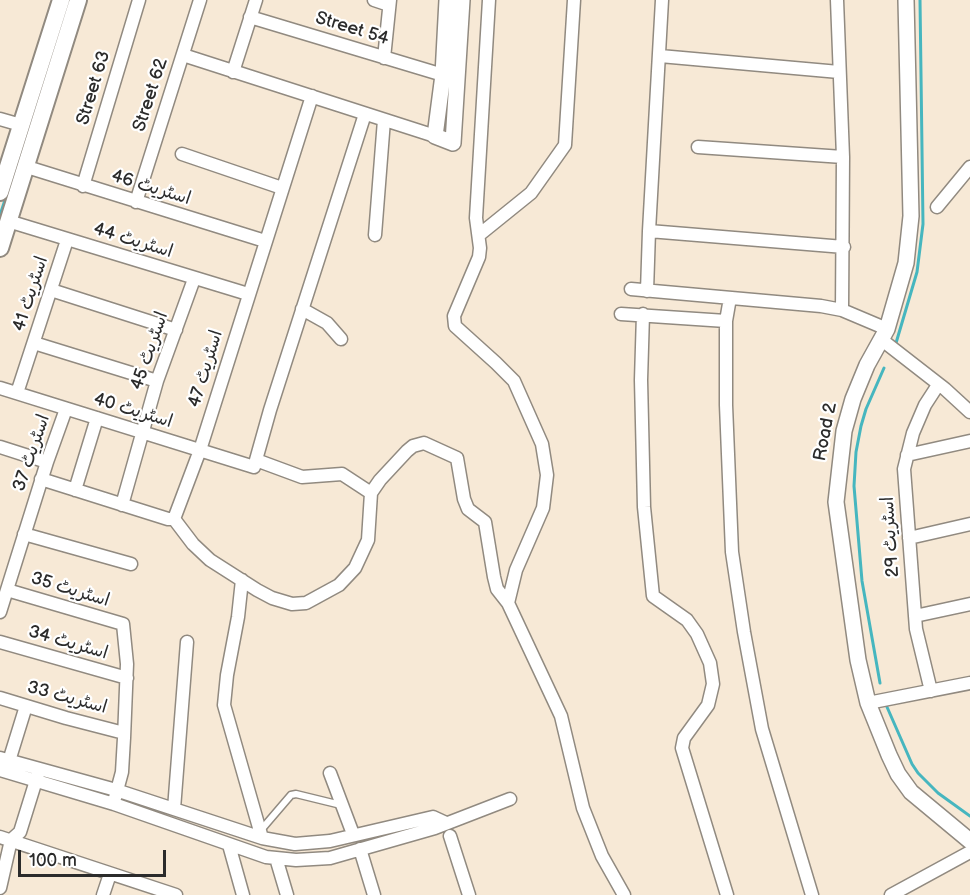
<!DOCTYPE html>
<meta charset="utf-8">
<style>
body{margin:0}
#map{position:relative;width:970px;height:895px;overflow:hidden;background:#f7e9d6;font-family:"Balsamiq Sans",sans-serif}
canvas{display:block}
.scale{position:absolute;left:18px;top:850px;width:148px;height:27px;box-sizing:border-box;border:3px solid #2b2b2b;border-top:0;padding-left:8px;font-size:18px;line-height:21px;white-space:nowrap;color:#2b2b2b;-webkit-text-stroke:4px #fff;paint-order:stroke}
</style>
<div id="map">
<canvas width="970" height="895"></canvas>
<div class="scale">100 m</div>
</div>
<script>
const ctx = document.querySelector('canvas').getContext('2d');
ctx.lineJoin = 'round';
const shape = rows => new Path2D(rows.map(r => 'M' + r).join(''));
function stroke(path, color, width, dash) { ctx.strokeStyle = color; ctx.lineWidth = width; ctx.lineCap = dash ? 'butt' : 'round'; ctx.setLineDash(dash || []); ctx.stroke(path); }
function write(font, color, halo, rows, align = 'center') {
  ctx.font = font + ' "Balsamiq Sans","Playpen Sans Arabic",sans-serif'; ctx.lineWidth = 4.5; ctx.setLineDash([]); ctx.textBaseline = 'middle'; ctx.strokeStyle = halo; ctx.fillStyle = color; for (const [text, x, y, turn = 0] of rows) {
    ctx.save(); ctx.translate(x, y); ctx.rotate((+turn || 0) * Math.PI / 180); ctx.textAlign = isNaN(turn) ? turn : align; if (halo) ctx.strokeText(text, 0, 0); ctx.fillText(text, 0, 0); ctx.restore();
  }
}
stroke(shape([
 [0,215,6,197],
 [896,343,917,272,923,224,920,0],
 [880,683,862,581,854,486,856,452,861,426,866,409,884,368],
 [887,707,912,764,918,773,938,793,970,816]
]), '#46b6bf', 3);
const service = shape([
 [261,830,291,795,296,794,341,805]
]);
const minor = shape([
 [374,0,389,5],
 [489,0,476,218,480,248,479,257,454,316,455,326,496,363,514,381,542,444,547,475,543,508,516,570,508,603,561,716,583,808,602,856,624,895],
 [837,0,843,157,842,310],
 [250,17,443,75],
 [183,55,435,136],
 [660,56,839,72],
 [384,58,390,0],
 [233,72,256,0],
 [0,119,21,125],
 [698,147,843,157],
 [182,154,282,188],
 [27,167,265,241],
 [83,186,139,0],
 [136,202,200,0],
 [937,207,970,167],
 [8,221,248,294],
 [649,231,844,247],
 [375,235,384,120],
 [479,235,531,193,565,145,574,0],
 [631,289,821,306,842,310,887,329],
 [51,290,176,330],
 [647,291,649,231,662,0],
 [730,298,726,321,726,405,732,552,744,632,762,729,812,895],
 [302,309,327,323,341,339],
 [621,314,726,321],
 [643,314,641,380,644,507,653,596,687,620,697,634,710,663,713,684,708,705,684,738,682,748,727,895],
 [882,340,945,389,970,412],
 [34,343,157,381],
 [0,388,254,467,270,410,365,114],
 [17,393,67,240],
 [0,447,47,462],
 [907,455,970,441],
 [256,460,302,477,342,474,371,493],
 [41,479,168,519,174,519,200,450,312,96],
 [75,490,97,418],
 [122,505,157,381,194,279],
 [174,519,193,544,210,560,257,590,272,598,292,604,306,603,339,585,355,568,368,540,371,493,380,480,407,451,413,446,424,443,457,458,464,499,468,509,485,522,494,577,497,589,508,603],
 [24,534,131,564],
 [909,538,970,524],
 [242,580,238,617,227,675,224,705,262,838],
 [7,590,123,624,127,664,124,738,122,772,115,798],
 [0,612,47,462,66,409],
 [915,616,970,604],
 [0,642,127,678],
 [931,691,916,629,904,469,913,433,925,405,938,385],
 [0,698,66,718,124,733],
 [868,703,970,683],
 [0,758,116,790,262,838,295,844,330,841,433,817,446,823],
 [9,761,26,706],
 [0,770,114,804,266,857,296,860,330,858,435,828,510,799],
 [330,773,353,834],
 [174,809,187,642],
 [450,836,469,895],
 [0,837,176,895],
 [229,845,243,895],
 [360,849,374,895],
 [276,858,287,895],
 [0,888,11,840,20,832,38,774],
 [103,895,110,874],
 [891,895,970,852]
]);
const tertiary = shape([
 [447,0,443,75,435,136,453,143,462,0],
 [906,0,911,216,906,263,887,329,867,365,853,399,844,431,836,502,858,660,868,703,889,755,898,774,911,792,970,841]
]);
const secondary = shape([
 [0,192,61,0],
 [0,248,78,0]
]);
stroke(service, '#918a80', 9);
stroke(minor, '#918a80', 15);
stroke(tertiary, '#918a80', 18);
stroke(secondary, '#918a80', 20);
stroke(service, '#fff', 6);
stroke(minor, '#fff', 12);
stroke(tertiary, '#fff', 15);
stroke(secondary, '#fff', 16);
write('18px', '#2b2b2b', '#fff', [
 ["Street 54",352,29,17],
 ["Street 63",94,88,-73],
 ["Street 62",151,95,-72],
 ["اسٹریٹ 46",151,188,17],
 ["اسٹریٹ 44",133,241,17],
 ["اسٹریٹ 41",31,294,-72],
 ["اسٹریٹ 45",150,351,-71],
 ["اسٹریٹ 47",206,369,-73],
 ["اسٹریٹ 40",133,411,17],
 ["Road 2",826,432,-79],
 ["اسٹریٹ 37",32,453,-71],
 ["اسٹریٹ 29",891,537,-94],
 ["اسٹریٹ 35",70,590,17],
 ["اسٹریٹ 34",68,643,16],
 ["اسٹریٹ 33",67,698,15]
]);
</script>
